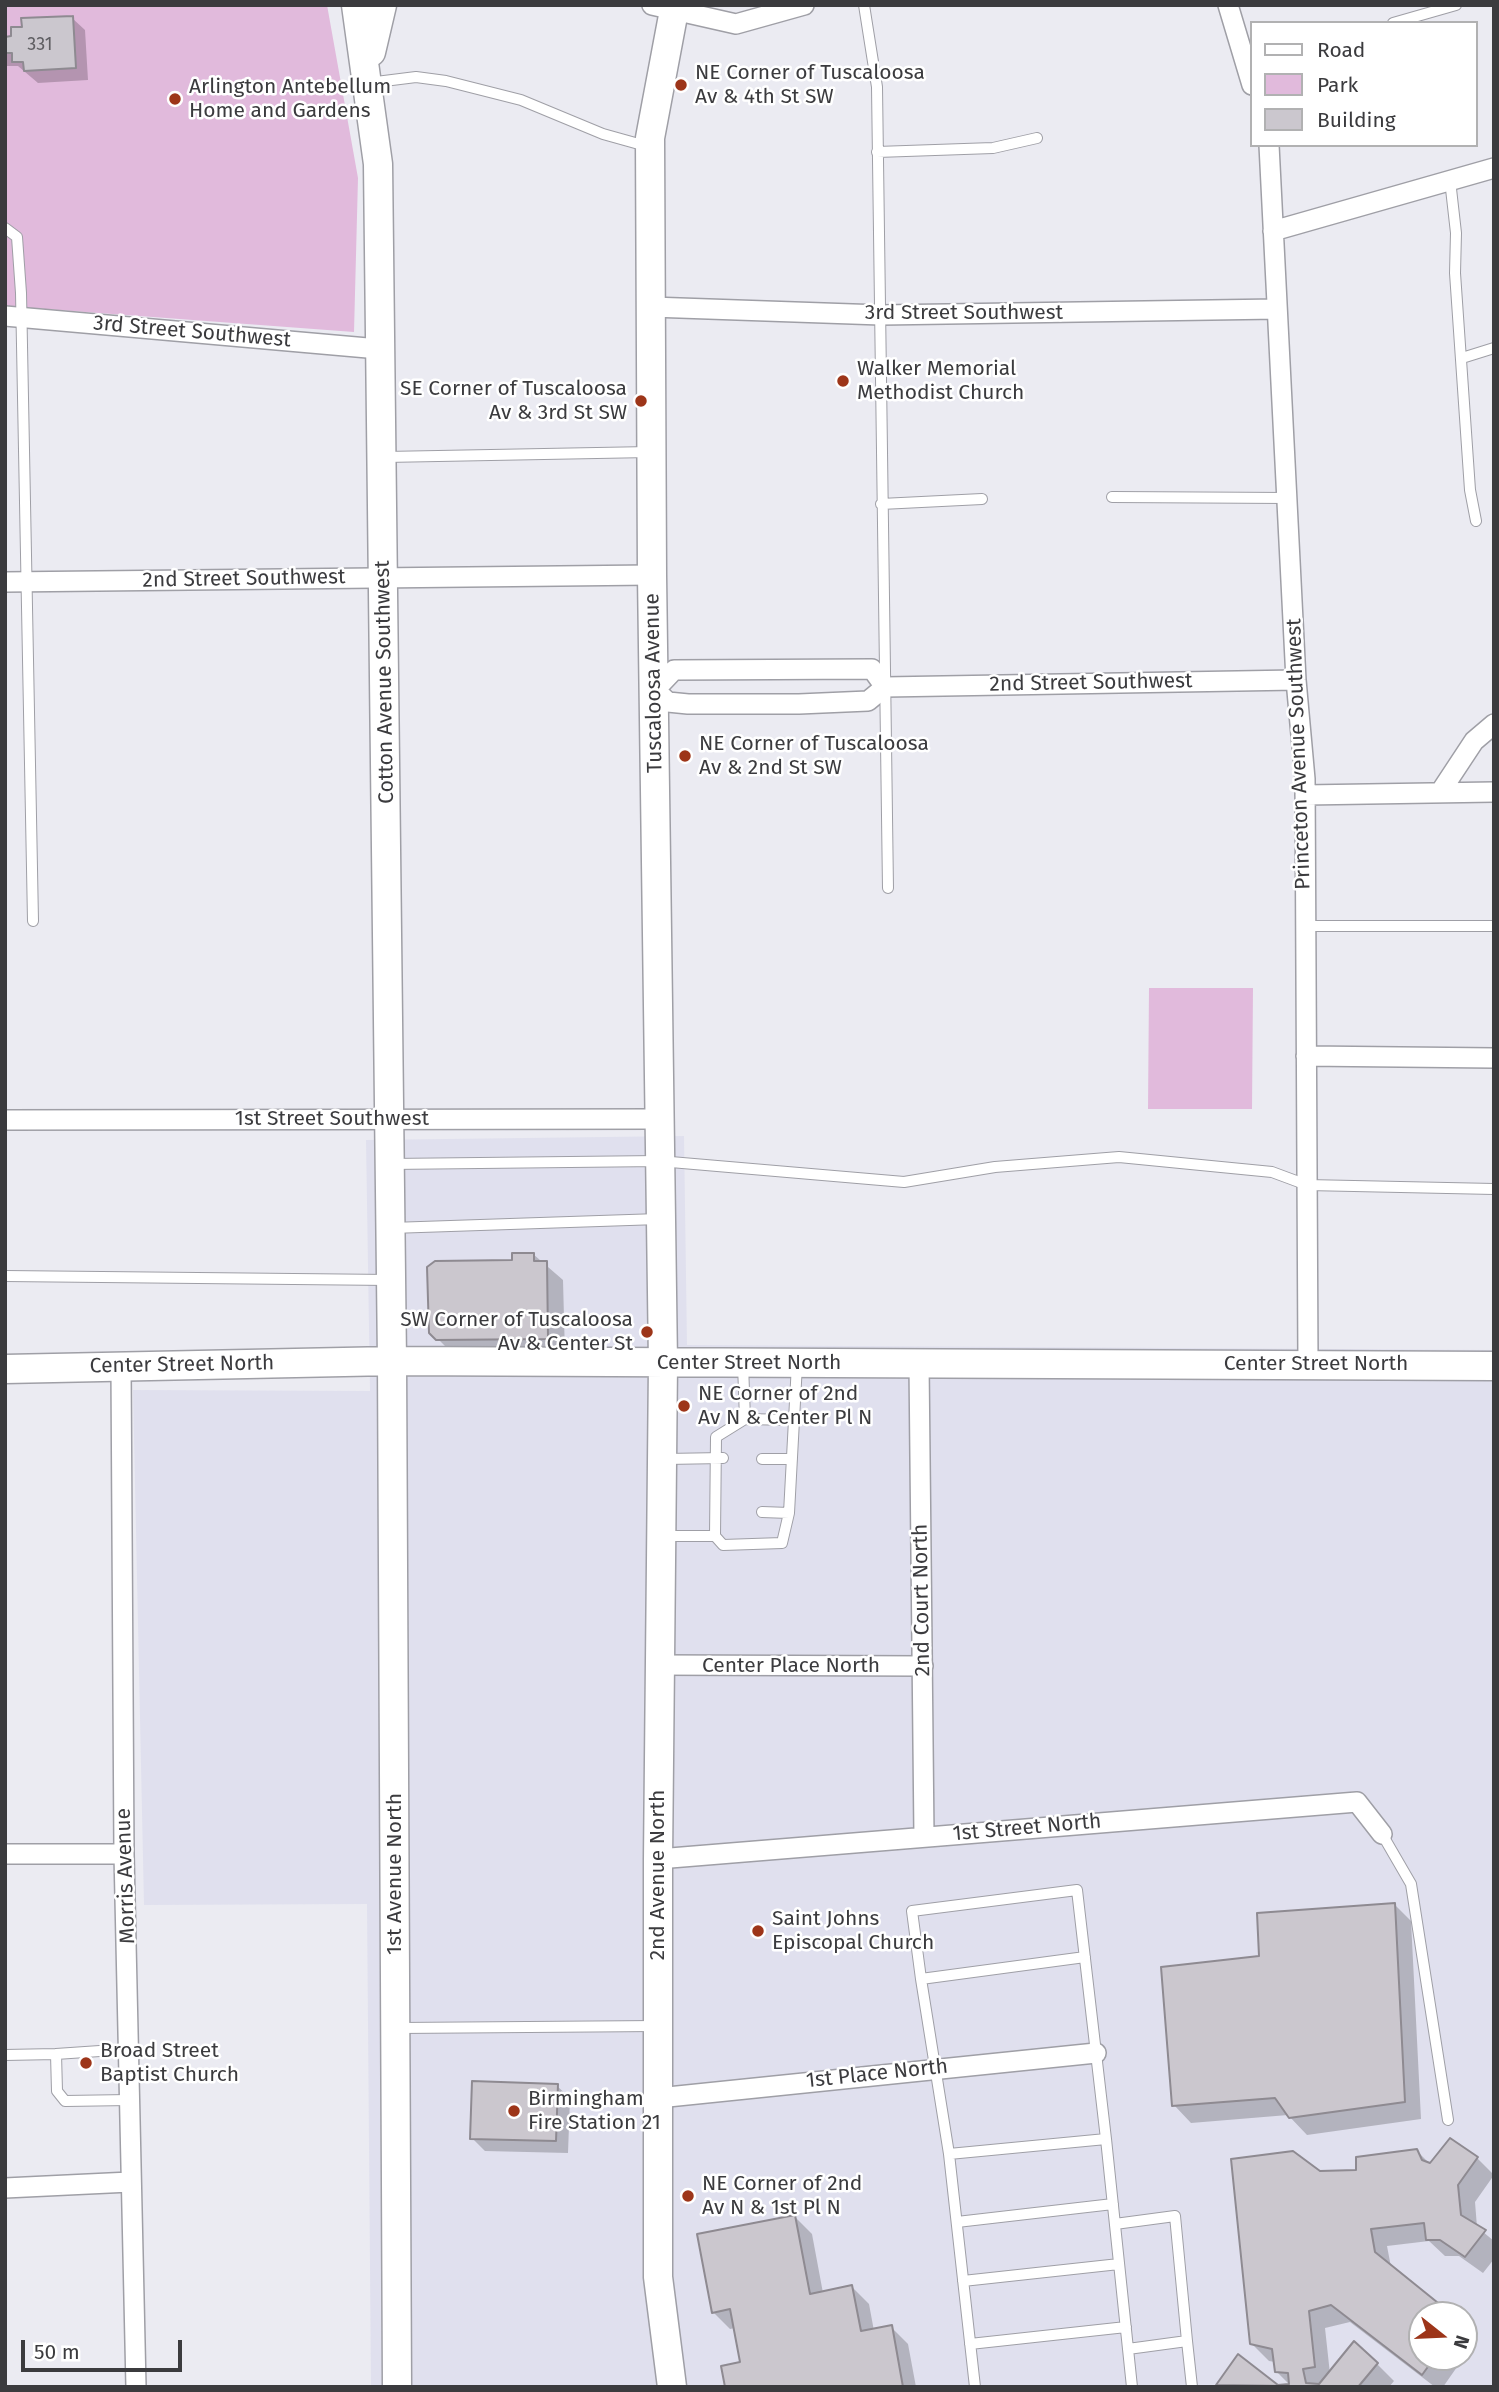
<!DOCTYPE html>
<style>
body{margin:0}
#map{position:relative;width:1499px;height:2392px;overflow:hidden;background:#ebebf2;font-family:"Fira Sans",sans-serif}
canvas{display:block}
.frame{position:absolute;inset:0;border:7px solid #3b3b3e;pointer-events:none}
.legend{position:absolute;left:1250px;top:21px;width:228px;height:126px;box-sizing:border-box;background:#fff;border:2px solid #b1b1b2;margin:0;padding:9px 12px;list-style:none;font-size:21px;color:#3b3b3e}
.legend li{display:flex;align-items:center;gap:14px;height:35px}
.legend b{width:35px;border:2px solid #b1b1b2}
.north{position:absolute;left:1408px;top:2301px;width:70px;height:70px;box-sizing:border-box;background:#fff;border:2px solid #b1b1b2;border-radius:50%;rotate:108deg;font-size:19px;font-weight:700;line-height:28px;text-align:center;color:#3b3b3e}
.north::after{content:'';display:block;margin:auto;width:24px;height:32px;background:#9d3519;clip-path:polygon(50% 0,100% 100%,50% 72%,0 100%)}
.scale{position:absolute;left:21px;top:2340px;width:161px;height:32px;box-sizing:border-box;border:4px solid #3b3b3e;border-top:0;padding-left:9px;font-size:21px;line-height:24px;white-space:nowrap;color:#3b3b3e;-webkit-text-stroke:5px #fff;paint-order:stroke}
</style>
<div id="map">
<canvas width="1499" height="2392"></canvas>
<div class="frame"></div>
<ul class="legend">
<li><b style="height:9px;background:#fff"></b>Road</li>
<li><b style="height:19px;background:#e1badc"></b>Park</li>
<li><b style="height:19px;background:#cbc7ce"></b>Building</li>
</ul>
<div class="north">N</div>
<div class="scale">50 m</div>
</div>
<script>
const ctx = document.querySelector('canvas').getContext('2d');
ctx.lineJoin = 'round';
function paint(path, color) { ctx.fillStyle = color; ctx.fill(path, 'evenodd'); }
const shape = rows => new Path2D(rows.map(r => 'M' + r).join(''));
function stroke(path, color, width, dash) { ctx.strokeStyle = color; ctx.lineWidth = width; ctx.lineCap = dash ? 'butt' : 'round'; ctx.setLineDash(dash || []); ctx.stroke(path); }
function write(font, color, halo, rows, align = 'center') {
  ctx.font = font + ' "Fira Sans",sans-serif'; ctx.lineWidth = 5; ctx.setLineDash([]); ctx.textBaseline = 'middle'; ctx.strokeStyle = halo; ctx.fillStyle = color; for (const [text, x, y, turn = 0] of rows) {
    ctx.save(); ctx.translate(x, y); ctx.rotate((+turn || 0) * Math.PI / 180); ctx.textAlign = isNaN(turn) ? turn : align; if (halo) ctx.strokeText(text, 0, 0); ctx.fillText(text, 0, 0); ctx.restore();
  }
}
paint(shape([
 [684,1136,687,1345,1494,1350,1494,2387,371,2387,367,1904,144,1905,133,1390,370,1391,366,1140],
 [1422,2315,1464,2315,1464,2357,1422,2357]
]), '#e0e0ee');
paint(shape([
 [5,5,327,5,358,178,354,332,5,306],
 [1149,988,1253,988,1252,1109,1148,1109]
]), '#e1badc');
paint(shape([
 [72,18,85,30,88,80,38,83,18,66,5,66,5,38,13,38,24,28],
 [533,1254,563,1280,565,1355,455,1356,431,1332,514,1262],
 [1394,1904,1411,1921,1421,2119,1307,2135,1288,2115,1191,2123,1174,2105,1261,1957],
 [557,2086,570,2098,568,2153,485,2151,472,2138],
 [1417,2151,1431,2165,1477,2158,1494,2175,1475,2202,1477,2227,1494,2241,1494,2259,1483,2273,1459,2256,1445,2256,1429,2241,1387,2246,1391,2267,1450,2315,1422,2315,1422,2357,1464,2357,1443,2387,1435,2387,1350,2322,1325,2328,1330,2374,1377,2364,1394,2381,1389,2387,1281,2387,1290,2385,1276,2371,1275,2362,1269,2361,1252,2344,1319,2173,1358,2172],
 [795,2217,812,2234,823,2293,852,2287,869,2304,874,2331,891,2327,908,2344,916,2387,727,2387,742,2364,735,2328,730,2329,713,2312],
 [1464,2327,1476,2340,1464,2357],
 [1238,2357,1276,2387,1220,2387]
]), '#0003');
const building = shape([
 [73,16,76,68,24,71,23,62,12,62,12,53,5,53,5,37,11,36,11,27,22,27,21,18,73,16],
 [512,1253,534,1253,534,1261,547,1261,548,1339,436,1340,429,1333,427,1267,435,1261,512,1260,512,1253],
 [1395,1903,1405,2102,1289,2118,1275,2098,1172,2106,1161,1967,1259,1956,1257,1913,1395,1903],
 [472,2081,558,2084,556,2141,470,2139,472,2081],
 [1450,2138,1478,2157,1458,2185,1461,2215,1486,2230,1465,2257,1440,2240,1426,2240,1424,2223,1371,2229,1375,2252,1453,2315,1422,2315,1422,2357,1435,2357,1422,2375,1331,2305,1309,2311,1315,2367,1303,2369,1306,2383,1319,2384,1354,2341,1378,2363,1358,2387,1216,2385,1238,2354,1278,2385,1289,2384,1288,2373,1275,2372,1272,2349,1250,2344,1231,2159,1293,2151,1320,2171,1356,2170,1356,2157,1417,2149,1422,2160,1430,2163,1450,2138],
 [795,2215,810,2294,852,2285,861,2331,892,2325,903,2387,725,2387,721,2366,740,2362,730,2309,712,2313,697,2234,795,2215]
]);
paint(building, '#cbc7ce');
stroke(building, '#8e8a91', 2);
const lane = shape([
 [864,5,877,87,888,888],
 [1393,23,1456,5],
 [368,83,416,77,446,81,521,100,603,134,646,146],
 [877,152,993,148,1037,138],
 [1450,180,1456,233,1455,273,1470,490,1476,521],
 [5,228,17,237,21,293,33,921],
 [1462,358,1494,348],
 [385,457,650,452],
 [1112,497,1288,498],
 [881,504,982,499],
 [1306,926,1494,926],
 [390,1164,659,1161,904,1182,995,1167,1119,1157,1272,1172,1307,1185,1494,1189],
 [391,1228,659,1219],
 [5,1276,390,1280],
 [743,1364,745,1419],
 [794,1420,797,1364],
 [666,1459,723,1458],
 [762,1459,792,1459],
 [762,1512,789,1513],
 [662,1536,715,1536,723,1545,782,1543,789,1513,794,1420,745,1419,716,1437,715,1536],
 [1382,1834,1411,1884,1448,2120],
 [1085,1957,921,1979,912,1911,1077,1890,1106,2139,1132,2387],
 [921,1979,949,2154],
 [399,2028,657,2026],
 [56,2054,129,2049],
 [5,2055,56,2054,57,2091,65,2101,129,2100],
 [957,2222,1113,2204],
 [1115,2224,1175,2216,1187,2341,1128,2349],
 [963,2281,1119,2264],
 [1187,2341,1192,2387],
 [970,2344,1126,2327],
 [975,2387,949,2154,1106,2139]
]);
const street = shape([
 [652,5,736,24,804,5],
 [1228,5,1252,85],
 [1269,145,1296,680,1305,779,1308,1364],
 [1273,231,1494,168],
 [651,307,881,315,1277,309],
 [5,316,379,349],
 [5,582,652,575],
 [885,687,872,669,674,670,655,690,668,702,688,704,799,704,868,701,885,687,1296,680],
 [1441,791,1474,741,1494,724],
 [1305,795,1494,792],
 [1306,1056,1494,1058],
 [5,1120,658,1119],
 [919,1363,924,1837],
 [121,1366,124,1854,136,2387],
 [659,1665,923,1666],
 [5,1854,124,1854],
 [658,1859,1357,1802,1382,1834],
 [658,2098,1096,2053],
 [5,2188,130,2182]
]);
const secondary = shape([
 [356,5,378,164,392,1361,397,2387],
 [371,52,382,5],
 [5,1369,392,1361,1494,1366],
 [672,2387,658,2277,658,1859,663,1363,652,575,650,138,675,5]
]);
stroke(lane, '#9f9fa6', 12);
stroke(street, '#9f9fa6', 22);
stroke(secondary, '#9f9fa6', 31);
stroke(lane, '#fff', 10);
stroke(street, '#fff', 19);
stroke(secondary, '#fff', 28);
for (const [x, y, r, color] of [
 [681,85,7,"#9d3519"],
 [175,99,7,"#9d3519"],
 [843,381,7,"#9d3519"],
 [641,401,7,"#9d3519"],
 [685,756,7,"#9d3519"],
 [647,1332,7,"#9d3519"],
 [684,1406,7,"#9d3519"],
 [758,1931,7,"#9d3519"],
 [86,2063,7,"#9d3519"],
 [514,2111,7,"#9d3519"],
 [688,2196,7,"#9d3519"]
]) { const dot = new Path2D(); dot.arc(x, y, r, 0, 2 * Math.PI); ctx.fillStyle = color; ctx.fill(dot); stroke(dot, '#fff', 2.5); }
write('18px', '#5f5e62', null, [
 ["331",40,45]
]);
write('21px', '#3b3b3e', '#fff', [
 ["NE Corner of Tuscaloosa",695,73],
 ["Av & 4th St SW",695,97],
 ["Arlington Antebellum",189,87],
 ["Home and Gardens",189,111],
 ["Walker Memorial",857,369],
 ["Methodist Church",857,393],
 ["SE Corner of Tuscaloosa",627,389,"right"],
 ["Av & 3rd St SW",627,413,"right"],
 ["NE Corner of Tuscaloosa",699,744],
 ["Av & 2nd St SW",699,768],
 ["SW Corner of Tuscaloosa",633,1320,"right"],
 ["Av & Center St",633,1344,"right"],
 ["NE Corner of 2nd",698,1394],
 ["Av N & Center Pl N",698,1418],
 ["Saint Johns",772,1919],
 ["Episcopal Church",772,1943],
 ["Broad Street",100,2051],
 ["Baptist Church",100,2075],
 ["Birmingham",528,2099],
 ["Fire Station 21",528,2123],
 ["NE Corner of 2nd",702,2184],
 ["Av N & 1st Pl N",702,2208]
], 'left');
write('21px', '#3b3b3e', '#fff', [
 ["3rd Street Southwest",964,313],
 ["3rd Street Southwest",192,332,5],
 ["2nd Street Southwest",244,579,-1],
 ["Cotton Avenue Southwest",385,682,-91],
 ["Tuscaloosa Avenue",654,683,-91],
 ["2nd Street Southwest",1091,683,-1],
 ["Princeton Avenue Southwest",1299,754,-92],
 ["1st Street Southwest",332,1119],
 ["Center Street North",749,1363],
 ["Center Street North",1316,1364],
 ["Center Street North",182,1365,-1],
 ["2nd Court North",922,1600,-91],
 ["Center Place North",791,1666],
 ["1st Street North",1027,1828,-5],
 ["1st Avenue North",395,1874,-90],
 ["2nd Avenue North",658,1875,-90],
 ["Morris Avenue",126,1876,-92],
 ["1st Place North",877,2074,-6]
]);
</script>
